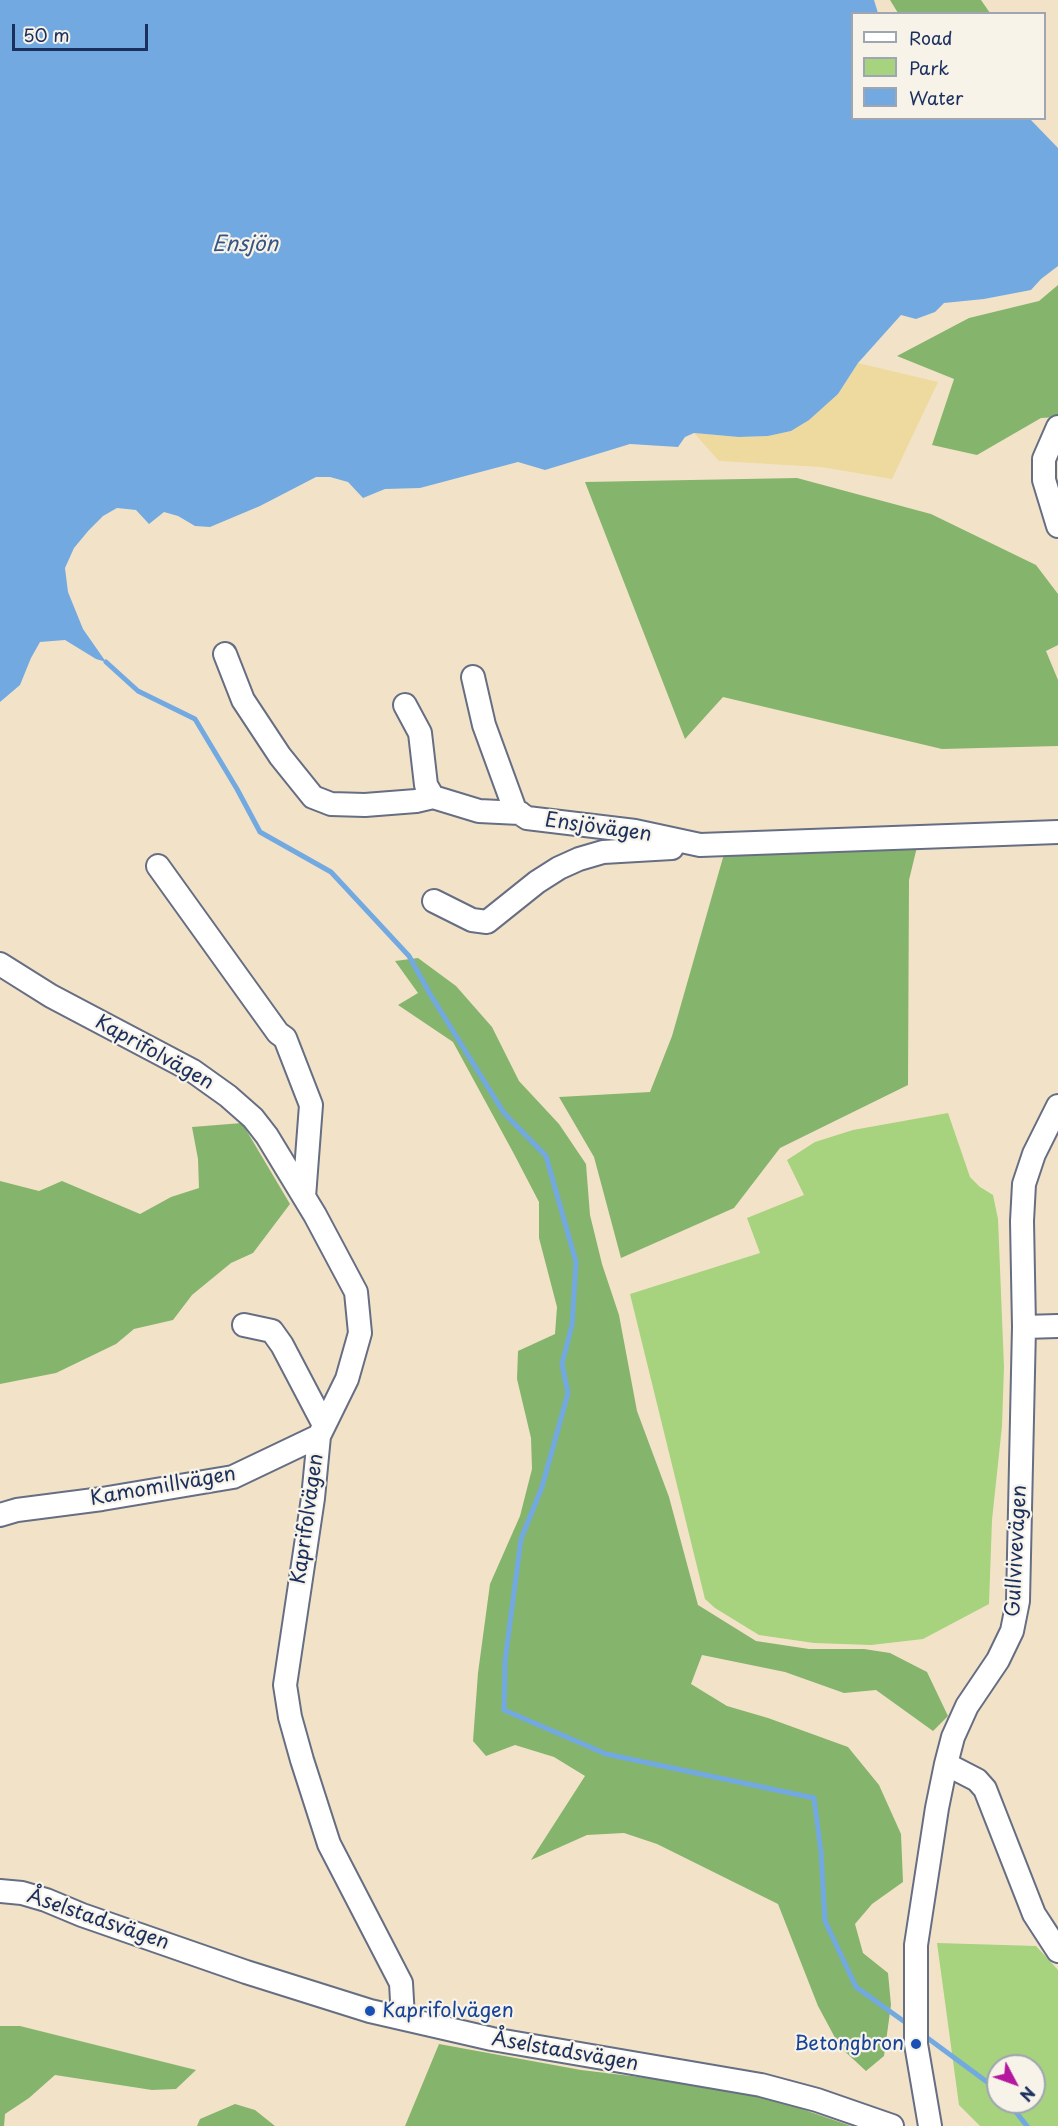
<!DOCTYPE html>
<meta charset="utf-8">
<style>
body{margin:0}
#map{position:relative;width:1058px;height:2126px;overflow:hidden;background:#f2e3c8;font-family:"Playpen Sans",sans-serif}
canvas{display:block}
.legend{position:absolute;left:851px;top:12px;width:195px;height:108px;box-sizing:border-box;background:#f7f3e8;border:2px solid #9fa5b1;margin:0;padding:8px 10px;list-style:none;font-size:18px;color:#1b2f5e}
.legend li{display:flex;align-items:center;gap:12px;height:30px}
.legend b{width:30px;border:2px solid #9fa5b1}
.north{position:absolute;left:986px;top:2054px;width:60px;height:60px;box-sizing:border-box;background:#f7f3e8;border:2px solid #9fa5b1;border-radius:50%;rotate:131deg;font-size:16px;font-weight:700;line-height:24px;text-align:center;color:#1b2f5e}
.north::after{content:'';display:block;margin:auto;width:21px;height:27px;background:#b5179e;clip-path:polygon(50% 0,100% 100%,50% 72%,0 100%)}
.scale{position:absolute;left:12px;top:24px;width:136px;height:27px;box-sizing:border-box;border:3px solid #1b2f5e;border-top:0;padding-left:8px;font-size:18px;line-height:21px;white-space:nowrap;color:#1b2f5e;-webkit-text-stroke:4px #f7f3e8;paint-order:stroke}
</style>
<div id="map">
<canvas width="1058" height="2126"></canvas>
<ul class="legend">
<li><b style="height:8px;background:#fff"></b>Road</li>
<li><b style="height:16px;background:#a7d27e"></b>Park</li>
<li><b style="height:16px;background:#73a9e1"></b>Water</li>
</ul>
<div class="north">N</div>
<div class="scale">50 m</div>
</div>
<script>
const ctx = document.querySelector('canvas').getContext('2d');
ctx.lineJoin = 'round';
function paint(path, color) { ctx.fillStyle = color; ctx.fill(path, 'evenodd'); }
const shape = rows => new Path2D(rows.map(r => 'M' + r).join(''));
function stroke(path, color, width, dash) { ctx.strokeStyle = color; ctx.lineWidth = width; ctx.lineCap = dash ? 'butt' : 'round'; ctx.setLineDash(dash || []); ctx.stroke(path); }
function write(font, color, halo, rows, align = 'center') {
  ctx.font = font + ' "Playpen Sans",sans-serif'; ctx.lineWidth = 4.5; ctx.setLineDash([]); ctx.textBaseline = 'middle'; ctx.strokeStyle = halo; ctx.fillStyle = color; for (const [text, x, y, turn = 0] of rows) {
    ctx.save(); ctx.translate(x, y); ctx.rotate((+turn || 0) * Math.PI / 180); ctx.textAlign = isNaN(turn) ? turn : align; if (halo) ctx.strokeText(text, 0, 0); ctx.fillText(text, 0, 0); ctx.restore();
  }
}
paint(shape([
 [948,1113,970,1177,980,1187,993,1195,998,1219,1004,1367,1002,1426,992,1520,989,1604,923,1639,871,1645,814,1643,759,1635,715,1608,705,1599,630,1294,760,1253,747,1218,804,1195,787,1160,815,1142,853,1130],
 [937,1943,1036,1946,1058,1970,1058,2126,980,2126,959,2105],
 [998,2066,1034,2066,1034,2102,998,2102]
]), '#a7d27e');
paint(shape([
 [890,0,981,0,990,13,898,13],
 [1058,285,1058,417,1041,418,977,455,932,445,954,379,897,356,969,318,1039,301],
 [797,478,931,514,1036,565,1058,594,1058,645,1046,651,1058,680,1058,746,942,749,723,697,685,739,585,482],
 [917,847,909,880,908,1085,780,1148,734,1208,621,1258,594,1157,559,1097,650,1092,672,1036,724,854],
 [418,958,456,986,492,1027,519,1081,559,1124,586,1164,590,1215,602,1264,619,1315,637,1411,669,1497,698,1605,756,1641,809,1649,864,1649,890,1653,927,1672,948,1716,933,1731,876,1690,844,1693,785,1672,702,1655,691,1684,727,1706,768,1718,848,1747,879,1785,901,1834,903,1882,872,1904,855,1924,863,1953,888,1973,891,2005,884,2056,866,2071,840,2047,818,2006,778,1904,657,1844,624,1833,587,1835,531,1860,585,1776,554,1757,515,1745,486,1756,473,1741,478,1673,490,1584,520,1516,532,1469,531,1438,517,1379,518,1351,555,1334,557,1307,539,1238,539,1202,514,1154,453,1042,398,1005,418,993,395,961],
 [242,1123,290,1204,253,1253,231,1263,192,1295,173,1320,134,1329,116,1344,56,1373,0,1384,0,1181,39,1191,62,1181,140,1214,171,1197,199,1188,198,1159,192,1127],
 [0,2026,20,2026,196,2070,176,2089,152,2090,55,2075,29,2098,5,2114,4,2126,0,2126],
 [439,2044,581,2070,747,2090,851,2126,405,2126],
 [235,2104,255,2110,275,2126,197,2126,200,2119]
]), '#85b46d');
paint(shape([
 [858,363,938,382,892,479,821,467,719,461,694,433,739,437,768,436,791,431,838,394]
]), '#eeda9e');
paint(shape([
 [0,0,874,0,878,13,852,14,852,118,1030,119,1058,148,1058,266,1041,279,1031,290,984,299,944,303,935,312,916,319,901,315,858,363,838,394,809,420,791,431,768,436,739,437,694,433,685,437,678,447,630,444,545,470,518,462,420,488,385,489,363,498,348,482,330,477,316,477,260,506,210,527,195,526,178,516,164,512,149,524,136,510,117,508,103,516,89,530,74,548,65,568,68,592,83,629,106,662,96,659,65,640,40,642,31,658,20,685,0,702]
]), '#73a9e1');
stroke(shape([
 [106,662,138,691,195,719,237,789,260,832,331,872,409,956,430,994,504,1113,546,1156,576,1262,572,1325,562,1364,568,1393,542,1487,521,1539,505,1661,504,1710,606,1754,814,1798,821,1852,825,1921,856,1987,909,2025],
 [922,2034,998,2090],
 [1008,2102,1027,2126]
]), '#73a9e1', 5);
const minor = shape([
 [1058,427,1044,459,1044,480,1058,526],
 [225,654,243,700,280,756,313,797,331,804,365,805,416,801,433,797,479,811,520,813],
 [473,677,484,725,515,810,527,818,635,831,700,845,1058,832],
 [405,705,420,733,426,785,433,797],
 [158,866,278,1033,285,1038,311,1105,304,1197],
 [434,901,472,920,487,922,537,882,559,868,579,859,603,852,672,848],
 [0,964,51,996,193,1071,228,1096,253,1118,267,1136,315,1215,356,1292,360,1333,347,1379,319,1436,313,1498,285,1685,290,1717,302,1760,329,1844,401,1983,403,2018],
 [244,1325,272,1331,282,1345,324,1425],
 [1024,1327,1058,1326],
 [0,1515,17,1510,102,1499,233,1477,319,1436],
 [946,1764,977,1780,985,1789,1034,1914,1058,1951],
 [0,1891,22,1893,46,1900,82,1915,246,1972,370,2011,492,2039,761,2085,817,2100,892,2126],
 [930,2126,916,2044,916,1945,937,1808,946,1764,953,1737,967,1706,998,1660,1012,1631,1018,1601,1024,1327,1022,1221,1024,1184,1034,1154,1058,1106]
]);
stroke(minor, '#666e83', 26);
stroke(minor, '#fff', 22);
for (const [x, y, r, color] of [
 [370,2011,6,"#1a4fb4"],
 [916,2044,6,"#1a4fb4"]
]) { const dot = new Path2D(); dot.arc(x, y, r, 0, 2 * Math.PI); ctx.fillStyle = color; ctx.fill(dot); stroke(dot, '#f7f3e8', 2); }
write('20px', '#1b2f5e', '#f7f3e8', [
 ["Ensjövägen",598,828,8],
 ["Kaprifolvägen",154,1053,29],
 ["Kamomillvägen",163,1487,-10],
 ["Kaprifolvägen",308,1519,-82],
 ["Gullvivevägen",1017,1551,-87],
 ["Åselstadsvägen",98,1920,19],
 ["Åselstadsvägen",565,2052,10]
]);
write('20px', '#164399', '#f7f3e8', [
 ["Kaprifolvägen",382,2011],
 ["Betongbron",904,2044,"right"]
], 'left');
write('italic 21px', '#355485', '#f7f3e8', [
 ["Ensjön",245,245]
]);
</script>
